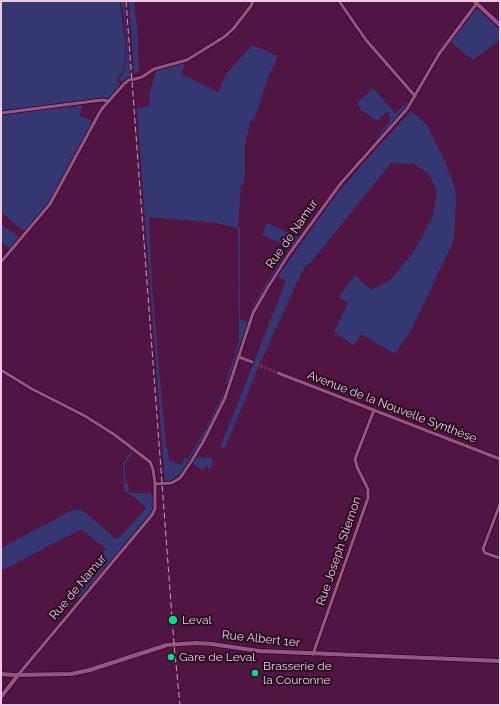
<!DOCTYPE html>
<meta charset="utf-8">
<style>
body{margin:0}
#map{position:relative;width:501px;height:706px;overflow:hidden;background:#511543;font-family:Raleway,sans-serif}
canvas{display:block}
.frame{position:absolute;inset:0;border:2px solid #efcae3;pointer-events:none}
</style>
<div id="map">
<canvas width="501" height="706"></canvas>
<div class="frame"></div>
</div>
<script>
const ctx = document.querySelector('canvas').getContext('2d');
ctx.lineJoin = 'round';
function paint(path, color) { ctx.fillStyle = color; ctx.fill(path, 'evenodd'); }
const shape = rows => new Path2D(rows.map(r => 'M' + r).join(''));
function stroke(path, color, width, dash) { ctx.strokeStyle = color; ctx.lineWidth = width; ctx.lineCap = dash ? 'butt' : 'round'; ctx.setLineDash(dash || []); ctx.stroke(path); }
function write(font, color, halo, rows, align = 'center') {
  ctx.font = font + ' Raleway,sans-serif'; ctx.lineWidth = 4; ctx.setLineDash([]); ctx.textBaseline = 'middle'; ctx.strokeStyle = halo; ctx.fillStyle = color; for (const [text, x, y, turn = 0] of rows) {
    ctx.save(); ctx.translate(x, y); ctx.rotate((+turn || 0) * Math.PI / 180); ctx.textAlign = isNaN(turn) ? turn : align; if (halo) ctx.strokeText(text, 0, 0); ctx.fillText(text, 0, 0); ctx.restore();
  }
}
paint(shape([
 [1,1,120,1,126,52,123,70,117,80,120,84,118,88,109,98,1,111],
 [121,1,124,1,131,78,126,78,121,82,120,79,125,67,127,52,124,19],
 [129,1,134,1,138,35,138,53,139,71,134,74],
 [476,9,478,9,500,30,500,40,473,60,451,42],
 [252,45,278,56,268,78,258,109,253,121,251,120,245,144,245,175,243,185,241,185,238,228,240,228,240,319,247,322,250,313,256,301,264,286,290,247,262,235,267,223,300,238,265,289,253,310,245,330,242,341,241,342,237,353,238,355,229,383,227,384,225,383,234,357,239,341,238,228,216,223,149,217,152,285,162,403,165,437,169,460,180,465,185,457,188,459,205,430,225,390,226,391,222,401,202,443,182,473,171,480,169,483,167,482,165,482,145,219,137,108,150,106,149,95,157,69,185,62,185,63,181,74,218,92,226,74],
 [373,88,395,113,411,99,411,102,407,108,377,141,376,139,390,121,390,117,389,113,387,112,377,121,365,113,360,109,358,104,358,102],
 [82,104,80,116,94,122,49,204,25,232,1,212,1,114],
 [411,111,427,125,443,157,452,180,455,189,456,202,454,238,452,245,410,332,395,354,361,334,354,345,334,332,348,303,339,297,355,275,371,290,389,281,413,253,432,218,437,192,429,174,414,164,391,163,311,262,305,267,298,280,258,368,225,448,220,448,286,281,278,276,333,199,366,160],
 [1,224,20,238,11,249,1,242],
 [131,449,133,452,125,463,125,483,128,483,129,493,151,493,154,508,152,512,148,518,82,596,79,597,73,593,106,549,81,529,1,571,1,548,73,510,81,509,116,539,119,538,146,508,145,506,124,490,123,465,123,463,131,452],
 [197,457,206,458,207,457,213,459,212,462,213,463,209,472,208,472,210,469,207,466,202,470,192,463]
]), '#343772');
stroke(shape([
 [252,362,278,373]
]), '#69305b', 3, [3, 1.5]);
const street = shape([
 [339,1,366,40,415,96],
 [1,113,102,100,108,101],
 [1,262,50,204,101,110,124,84,129,80,135,79,142,77,154,69,187,60,224,37,233,29,251,6,253,1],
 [239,357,252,362],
 [1,370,32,389,85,416,115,435,150,462,153,469,155,484,155,509,152,515,18,675],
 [278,373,500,459],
 [155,484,171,483,175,481,180,478,191,462,203,442,225,398,253,313,268,287,289,254,341,183,407,109,439,54,477,3],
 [500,504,483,549,485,553,500,558],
 [313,654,368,498,368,489,357,467,355,459,374,410]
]);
const secondary = shape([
 [474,1,500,25],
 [1,674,14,675,71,674,90,670,167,645,196,643,212,644,259,651,500,661],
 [1,697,18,675]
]);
stroke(street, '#300326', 4.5);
stroke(secondary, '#300326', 5.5);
stroke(street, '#975584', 3);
stroke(secondary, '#975584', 4);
stroke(shape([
 [126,1,174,644,180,705]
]), '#ca9fbd', 1, [6, 3]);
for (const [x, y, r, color] of [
 [173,620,5,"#0ed98a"],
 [171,657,4,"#0ed98a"],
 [255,673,4,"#0ed98a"]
]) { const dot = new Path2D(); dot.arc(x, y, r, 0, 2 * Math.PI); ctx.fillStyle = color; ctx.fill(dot); stroke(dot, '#280e21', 1.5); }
write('12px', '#efcae3', '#280e21', [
 ["Rue de Namur",292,234,-55],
 ["Avenue de la Nouvelle Synthèse",392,407,21],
 ["Rue Joseph Stiernon",339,551,-71],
 ["Rue de Namur",78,587,-50],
 ["Rue Albert 1er",261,639,6]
]);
write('12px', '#efcae3', '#280e21', [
 ["Leval",182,620],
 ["Gare de Leval",179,657],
 ["Brasserie de",263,666],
 ["la Couronne",263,680]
], 'left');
</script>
